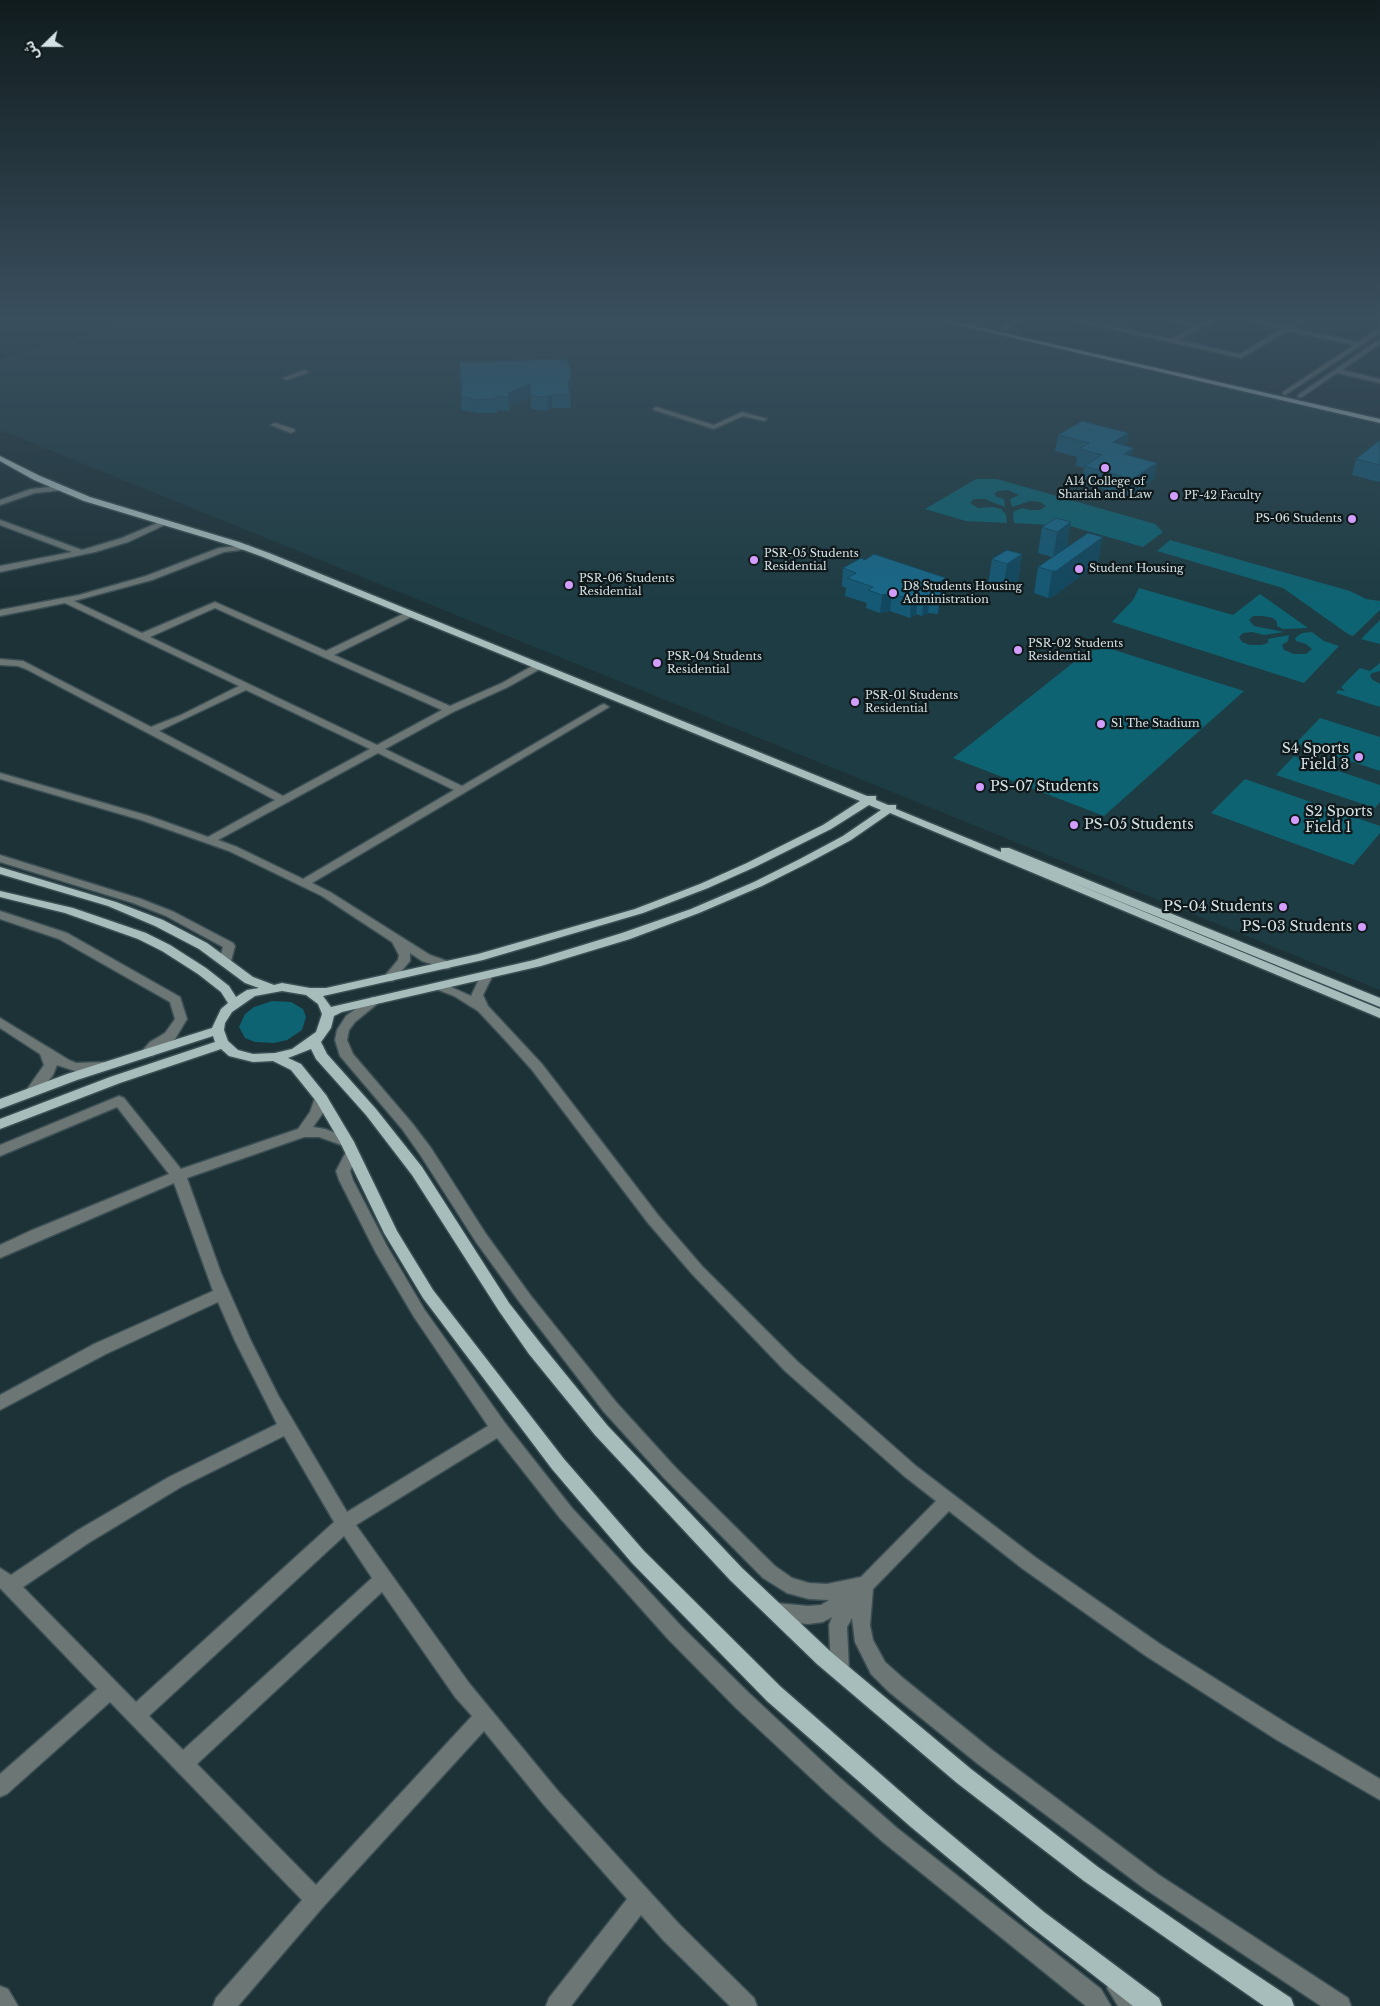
<!DOCTYPE html>
<meta charset="utf-8">
<style>
body{margin:0}
#map{position:relative;width:1380px;height:2006px;overflow:hidden;background:#1d3237;font-family:"Libre Baskerville","Noto Sans Arabic",serif}
canvas{display:block}
.north{position:absolute;left:20px;top:20px;width:50px;height:50px;-webkit-text-stroke:4px #0f181a;paint-order:stroke;rotate:248deg;font-size:14px;font-weight:700;line-height:20px;text-align:center;color:#d5e2e5}
.north::after{content:'';display:block;margin:auto;width:18px;height:22px;background:#d5e2e5;clip-path:polygon(50% 0,100% 100%,50% 72%,0 100%)}
</style>
<div id="map">
<canvas width="1380" height="2006"></canvas>
<div class="north">ش</div>
</div>
<script>
const ctx = document.querySelector('canvas').getContext('2d');
ctx.lineJoin = 'round';
function paint(path, color) { ctx.fillStyle = color; ctx.fill(path, 'evenodd'); }
const shape = rows => new Path2D(rows.map(r => 'M' + r).join(''));
function stroke(path, color, width, dash) { ctx.strokeStyle = color; ctx.lineWidth = width; ctx.lineCap = dash ? 'butt' : 'round'; ctx.setLineDash(dash || []); ctx.stroke(path); }
function write(font, color, halo, rows, align = 'center') {
  ctx.font = font + ' "Libre Baskerville",serif'; ctx.lineWidth = 4.5; ctx.setLineDash([]); ctx.textBaseline = 'middle'; ctx.strokeStyle = halo; ctx.fillStyle = color; for (const [text, x, y, turn = 0] of rows) {
    ctx.save(); ctx.translate(x, y); ctx.rotate((+turn || 0) * Math.PI / 180); ctx.textAlign = isNaN(turn) ? turn : align; if (halo) ctx.strokeText(text, 0, 0); ctx.fillText(text, 0, 0); ctx.restore();
  }
}
paint(shape([
 [132,321,933,321,1380,424,1380,990,0,430,0,359]
]), '#1e3c43');
paint(shape([
 [976,479,997,479,1155,524,1163,532,1143,547,1070,526,1014,523,1013,514,1014,511,1023,508,1029,510,1040,510,1046,506,1040,502,1030,501,1012,507,1010,499,1019,495,1008,490,998,491,994,494,997,497,1004,499,1005,507,985,499,974,499,970,503,978,508,993,507,1001,509,1006,514,1007,523,966,521,925,509],
 [1170,540,1350,591,1366,599,1380,601,1380,610,1353,636,1348,634,1283,588,1157,551],
 [1139,588,1233,615,1260,594,1308,628,1283,629,1277,626,1277,622,1273,618,1263,616,1253,616,1249,620,1254,626,1284,632,1264,635,1252,632,1243,633,1239,637,1242,642,1250,645,1261,645,1268,643,1268,639,1289,635,1288,641,1282,645,1284,650,1294,654,1306,654,1312,649,1306,644,1296,641,1295,638,1302,633,1312,632,1324,641,1339,646,1304,683,1112,622,1133,600],
 [1380,620,1380,644,1361,639],
 [1108,648,1244,691,1104,816,953,758,1088,651],
 [1380,663,1380,671,1372,673,1370,676,1373,680,1380,684,1380,707,1336,693,1338,690,1345,691,1341,687,1360,668,1370,671],
 [1320,718,1380,737,1380,771,1296,743],
 [1294,756,1380,785,1380,802,1375,808,1276,775],
 [1245,779,1380,826,1380,833,1353,865,1211,813],
 [272,1001,291,1002,303,1009,306,1017,302,1030,287,1040,274,1043,255,1042,245,1038,239,1027,245,1014,254,1007]
]), '#0e6372');
const minor = shape([
 [1014,321,1022,321,1005,330,1000,329,1014,321],
 [1076,321,1087,321,1171,339,1194,327,1172,321,1199,324,1205,321,1212,321,1178,340,1240,354,1281,329,1248,321,1259,321,1286,326,1295,321,1302,321,1292,328,1358,342,1380,328,1380,333,1285,395,1283,394,1283,392,1354,345,1288,331,1241,358,1076,321],
 [1380,339,1380,344,1342,370,1380,379,1380,383,1337,373,1302,397,1298,397,1298,395,1380,339],
 [305,370,308,372,307,373,286,380,283,378,305,370],
 [656,407,714,425,742,412,767,419,764,421,743,416,714,429,654,410,653,409,656,407],
 [275,423,294,429,295,431,291,433,273,426,271,425,275,423],
 [60,486,63,486,63,490,35,493,0,505,0,500,31,489,60,486],
 [0,520,82,550,122,538,162,521,169,523,128,542,95,552,0,572,0,566,72,552,0,525,0,520],
 [246,545,249,545,249,549,224,552,152,580,74,601,142,633,215,602,326,651,407,612,413,612,413,616,334,655,450,706,502,683,534,665,540,665,540,669,508,687,453,712,385,749,462,786,601,705,604,704,609,707,312,883,330,892,430,955,450,962,452,965,450,968,446,969,422,961,410,953,410,961,393,981,385,981,383,978,398,960,399,955,392,942,322,896,229,851,141,820,0,779,0,773,149,816,208,837,275,800,26,669,18,666,0,665,0,659,23,661,151,727,181,715,239,686,65,603,0,616,0,610,79,595,146,576,219,548,246,545],
 [215,608,323,657,442,710,377,745,150,637,215,608],
 [246,690,370,749,283,796,159,731,246,690],
 [378,753,454,790,303,879,237,847,218,840,378,753],
 [0,855,141,899,174,912,233,943,235,946,231,961,229,964,221,964,219,961,223,947,166,916,133,903,0,862,0,855],
 [0,911,67,933,180,997,187,1019,175,1039,160,1048,153,1056,143,1056,142,1053,143,1050,150,1042,165,1033,175,1019,170,1002,59,939,0,919,0,911],
 [487,971,493,975,483,995,488,1006,542,1064,658,1215,702,1266,797,1361,916,1466,1035,1557,1160,1644,1291,1726,1380,1779,1380,1800,1277,1740,1146,1656,1023,1569,949,1511,873,1589,870,1625,873,1640,885,1662,903,1678,992,1750,1159,1875,1348,1998,1351,2006,1321,2006,1145,1889,978,1764,889,1692,871,1674,855,1642,852,1618,847,1627,849,1671,847,1677,840,1680,833,1677,831,1671,829,1625,832,1617,823,1622,808,1624,776,1621,770,1618,767,1612,770,1606,776,1603,808,1606,821,1605,829,1600,809,1599,787,1593,763,1578,664,1478,604,1412,521,1304,476,1242,421,1156,402,1129,340,1056,335,1040,337,1030,346,1016,372,997,380,997,382,1000,355,1022,349,1030,347,1040,353,1054,412,1123,431,1148,486,1234,531,1296,616,1402,676,1468,775,1566,792,1578,809,1583,827,1584,861,1577,936,1501,904,1476,785,1371,692,1274,648,1223,532,1070,506,1041,478,1011,454,996,436,989,434,986,440,982,471,996,481,975,487,971],
 [0,1018,69,1060,76,1063,105,1062,110,1063,112,1066,110,1069,105,1070,75,1071,57,1065,53,1075,37,1095,27,1095,25,1092,44,1065,40,1054,0,1028,0,1018],
 [321,1093,326,1095,328,1098,323,1113,313,1127,325,1129,352,1139,354,1142,352,1145,347,1147,319,1137,304,1137,187,1178,221,1273,251,1341,278,1395,347,1512,488,1426,414,1317,376,1253,339,1180,336,1171,347,1150,352,1149,357,1150,359,1154,350,1171,353,1180,387,1246,424,1309,505,1423,572,1508,682,1627,750,1694,840,1778,897,1828,1101,1989,1111,2006,1086,2006,883,1842,826,1792,736,1708,668,1639,560,1518,497,1438,356,1525,469,1683,558,1791,680,1925,754,1998,757,2006,730,2006,664,1941,641,1915,571,2006,546,2006,549,1998,627,1899,544,1805,484,1731,323,1907,238,2006,213,2006,216,1998,302,1900,110,1702,7,1794,0,1797,0,1774,97,1689,0,1588,0,1568,11,1575,78,1530,169,1477,277,1424,235,1341,218,1302,106,1354,0,1410,0,1395,94,1344,213,1291,174,1183,0,1258,0,1245,30,1231,169,1174,117,1107,0,1156,0,1145,119,1096,124,1098,181,1169,298,1129,310,1112,316,1095,321,1093],
 [284,1436,334,1522,136,1702,23,1587,90,1542,181,1487,284,1436],
 [344,1536,372,1578,183,1750,149,1716,344,1536],
 [382,1592,455,1697,472,1716,316,1885,197,1764,382,1592],
 [1118,1977,1126,1980,1142,2006,1118,2006,1107,1988,1110,1980,1118,1977],
 [0,1986,8,1989,18,2006,0,2006,0,1986]
]);
const major = shape([
 [940,321,951,321,1380,419,1380,423,940,321],
 [0,456,40,476,90,497,239,542,269,553,867,796,876,796,876,800,888,805,896,805,896,809,1001,852,1001,848,1009,848,1380,998,1380,1007,1067,880,1380,1009,1380,1018,890,813,851,840,808,863,762,886,699,913,630,939,541,966,342,1012,334,1016,331,1028,321,1042,327,1054,376,1109,422,1167,509,1303,541,1344,607,1425,742,1568,831,1652,971,1769,1098,1867,1214,1947,1291,1998,1294,2006,1264,2006,1084,1881,957,1783,817,1664,730,1580,595,1435,529,1354,499,1311,412,1175,366,1115,316,1059,311,1049,288,1058,301,1064,326,1095,354,1142,397,1231,433,1290,564,1459,644,1551,781,1687,925,1813,1044,1912,1159,1998,1162,2006,1133,2006,1030,1926,911,1827,767,1701,632,1563,552,1469,423,1298,384,1233,340,1142,316,1101,291,1070,273,1061,253,1062,229,1056,221,1049,120,1083,0,1129,0,1119,110,1077,215,1042,213,1036,77,1080,0,1109,0,1099,67,1074,212,1028,221,1009,228,1003,221,992,198,974,162,951,138,939,65,913,0,897,0,891,73,908,146,933,170,945,206,968,229,986,236,997,247,990,259,988,245,983,199,949,155,926,108,906,0,874,0,867,116,902,163,920,207,943,253,977,274,985,282,983,310,988,326,988,478,954,635,909,700,884,747,863,823,825,860,801,263,557,233,546,84,501,34,480,0,461,0,456],
 [869,805,881,810,843,836,800,859,754,882,691,909,622,933,534,960,331,1007,323,996,483,960,643,913,708,888,755,867,831,829,869,805],
 [282,991,306,995,318,1004,322,1014,316,1032,292,1049,275,1053,253,1054,238,1050,228,1041,224,1030,225,1023,232,1012,255,996,282,991]
]);
stroke(minor, '#3a4e53', 3);
stroke(major, '#3a4e53', 3);
paint(minor, '#6b7675');
paint(major, '#a7bdbc');
paint(shape([
 [572,371,572,384,570,393,571,408,552,408,547,411,531,409,531,397,509,406,510,411,497,410,497,413,478,413,462,410,460,379],
 [1058,435,1126,446,1133,456,1157,463,1154,479,1129,496,1082,483,1084,468,1076,466,1077,457,1055,451],
 [1380,440,1380,481,1379,482,1352,475,1356,459],
 [1056,518,1068,546,1098,563,1052,597,1048,598,1034,593,1038,567,1052,557,1038,553,1042,527],
 [1022,554,1018,581,1003,591,988,586,992,559],
 [843,568,944,596,940,598,938,614,928,613,922,616,916,614,910,618,890,611,880,613,866,608,867,603,845,596,846,588,842,586]
]), '#155975');
paint(shape([
 [572,371,572,384,570,394,568,385],
 [530,384,531,397,509,406,508,393],
 [552,395,552,408,547,411,547,397],
 [1129,433,1126,449,1113,442],
 [1134,448,1131,464,1124,454],
 [1157,463,1154,479,1129,496,1132,479],
 [1071,522,1067,548,1053,558,1057,532],
 [1103,537,1098,563,1052,597,1048,598,1052,571],
 [1022,554,1018,581,1003,591,1007,564],
 [946,578,944,596,940,598,938,614,940,596,938,583],
 [892,593,890,611,880,613,882,595],
 [930,595,928,613,922,616,924,598],
 [918,596,916,614,910,618,911,600]
]), '#11485f');
const building = shape([
 [566,359,572,371,568,385,570,394,552,395,547,397,531,396,530,384,508,393,509,398,496,396,496,399,477,400,461,396,463,379,460,379,460,362,566,359],
 [1082,421,1129,433,1113,442,1134,448,1124,454,1157,463,1132,479,1084,466,1102,455,1079,449,1089,443,1058,435,1082,421],
 [1380,440,1380,465,1356,459,1380,440],
 [1056,518,1071,522,1057,532,1042,527,1056,518],
 [1088,533,1103,537,1056,571,1052,571,1038,567,1088,533],
 [1007,550,1022,554,1007,564,992,559,1007,550],
 [874,554,946,578,938,583,941,584,940,596,930,595,924,598,918,596,911,600,892,593,882,595,868,590,873,587,847,578,856,573,843,568,861,558,865,560,874,554]
]);
paint(building, '#186788');
stroke(building, '#11485f', 1);
const sky = ctx.createLinearGradient(0, 0, 0, 602);
sky.addColorStop(0, '#101c1e');
sky.addColorStop(0.53, '#3a4f5e');
sky.addColorStop(1, '#3a4f5e00');
ctx.fillStyle = sky;
ctx.fillRect(0, 0, 1380, 602);
for (const [x, y, r, color] of [
 [1105,468,5,"#d29dfd"],
 [1174,496,5,"#d29dfd"],
 [1352,519,5,"#d29dfd"],
 [754,560,5,"#d29dfd"],
 [1079,569,5,"#d29dfd"],
 [569,585,5,"#d29dfd"],
 [893,593,5,"#d29dfd"],
 [1018,650,5,"#d29dfd"],
 [657,663,5,"#d29dfd"],
 [855,702,5,"#d29dfd"],
 [1101,724,5,"#d29dfd"],
 [1359,757,5,"#d29dfd"],
 [980,787,5,"#d29dfd"],
 [1295,820,5,"#d29dfd"],
 [1074,825,5,"#d29dfd"],
 [1283,907,5,"#d29dfd"],
 [1362,927,5,"#d29dfd"]
]) { const dot = new Path2D(); dot.arc(x, y, r, 0, 2 * Math.PI); ctx.fillStyle = color; ctx.fill(dot); stroke(dot, '#0f181a', 2); }
write('11px', '#d5e2e5', '#0f181a', [
 ["A14 College of",1105,482,"center"],
 ["Shariah and Law",1105,495,"center"],
 ["PF-42 Faculty",1184,496],
 ["PS-06 Students",1342,519,"right"],
 ["PSR-05 Students",764,554],
 ["Residential",764,567],
 ["Student Housing",1089,569],
 ["PSR-06 Students",579,579],
 ["Residential",579,592],
 ["D8 Students Housing",903,587],
 ["Administration",903,600],
 ["PSR-02 Students",1028,644],
 ["Residential",1028,657],
 ["PSR-04 Students",667,657],
 ["Residential",667,670],
 ["PSR-01 Students",865,696],
 ["Residential",865,709],
 ["S1 The Stadium",1111,724]
], 'left');
write('14px', '#d5e2e5', '#0f181a', [
 ["S4 Sports",1349,749],
 ["Field 3",1349,765],
 ["PS-07 Students",990,787,"left"],
 ["S2 Sports",1305,812,"left"],
 ["Field 1",1305,828,"left"],
 ["PS-05 Students",1084,825,"left"],
 ["PS-04 Students",1273,907],
 ["PS-03 Students",1352,927]
], 'right');
</script>
